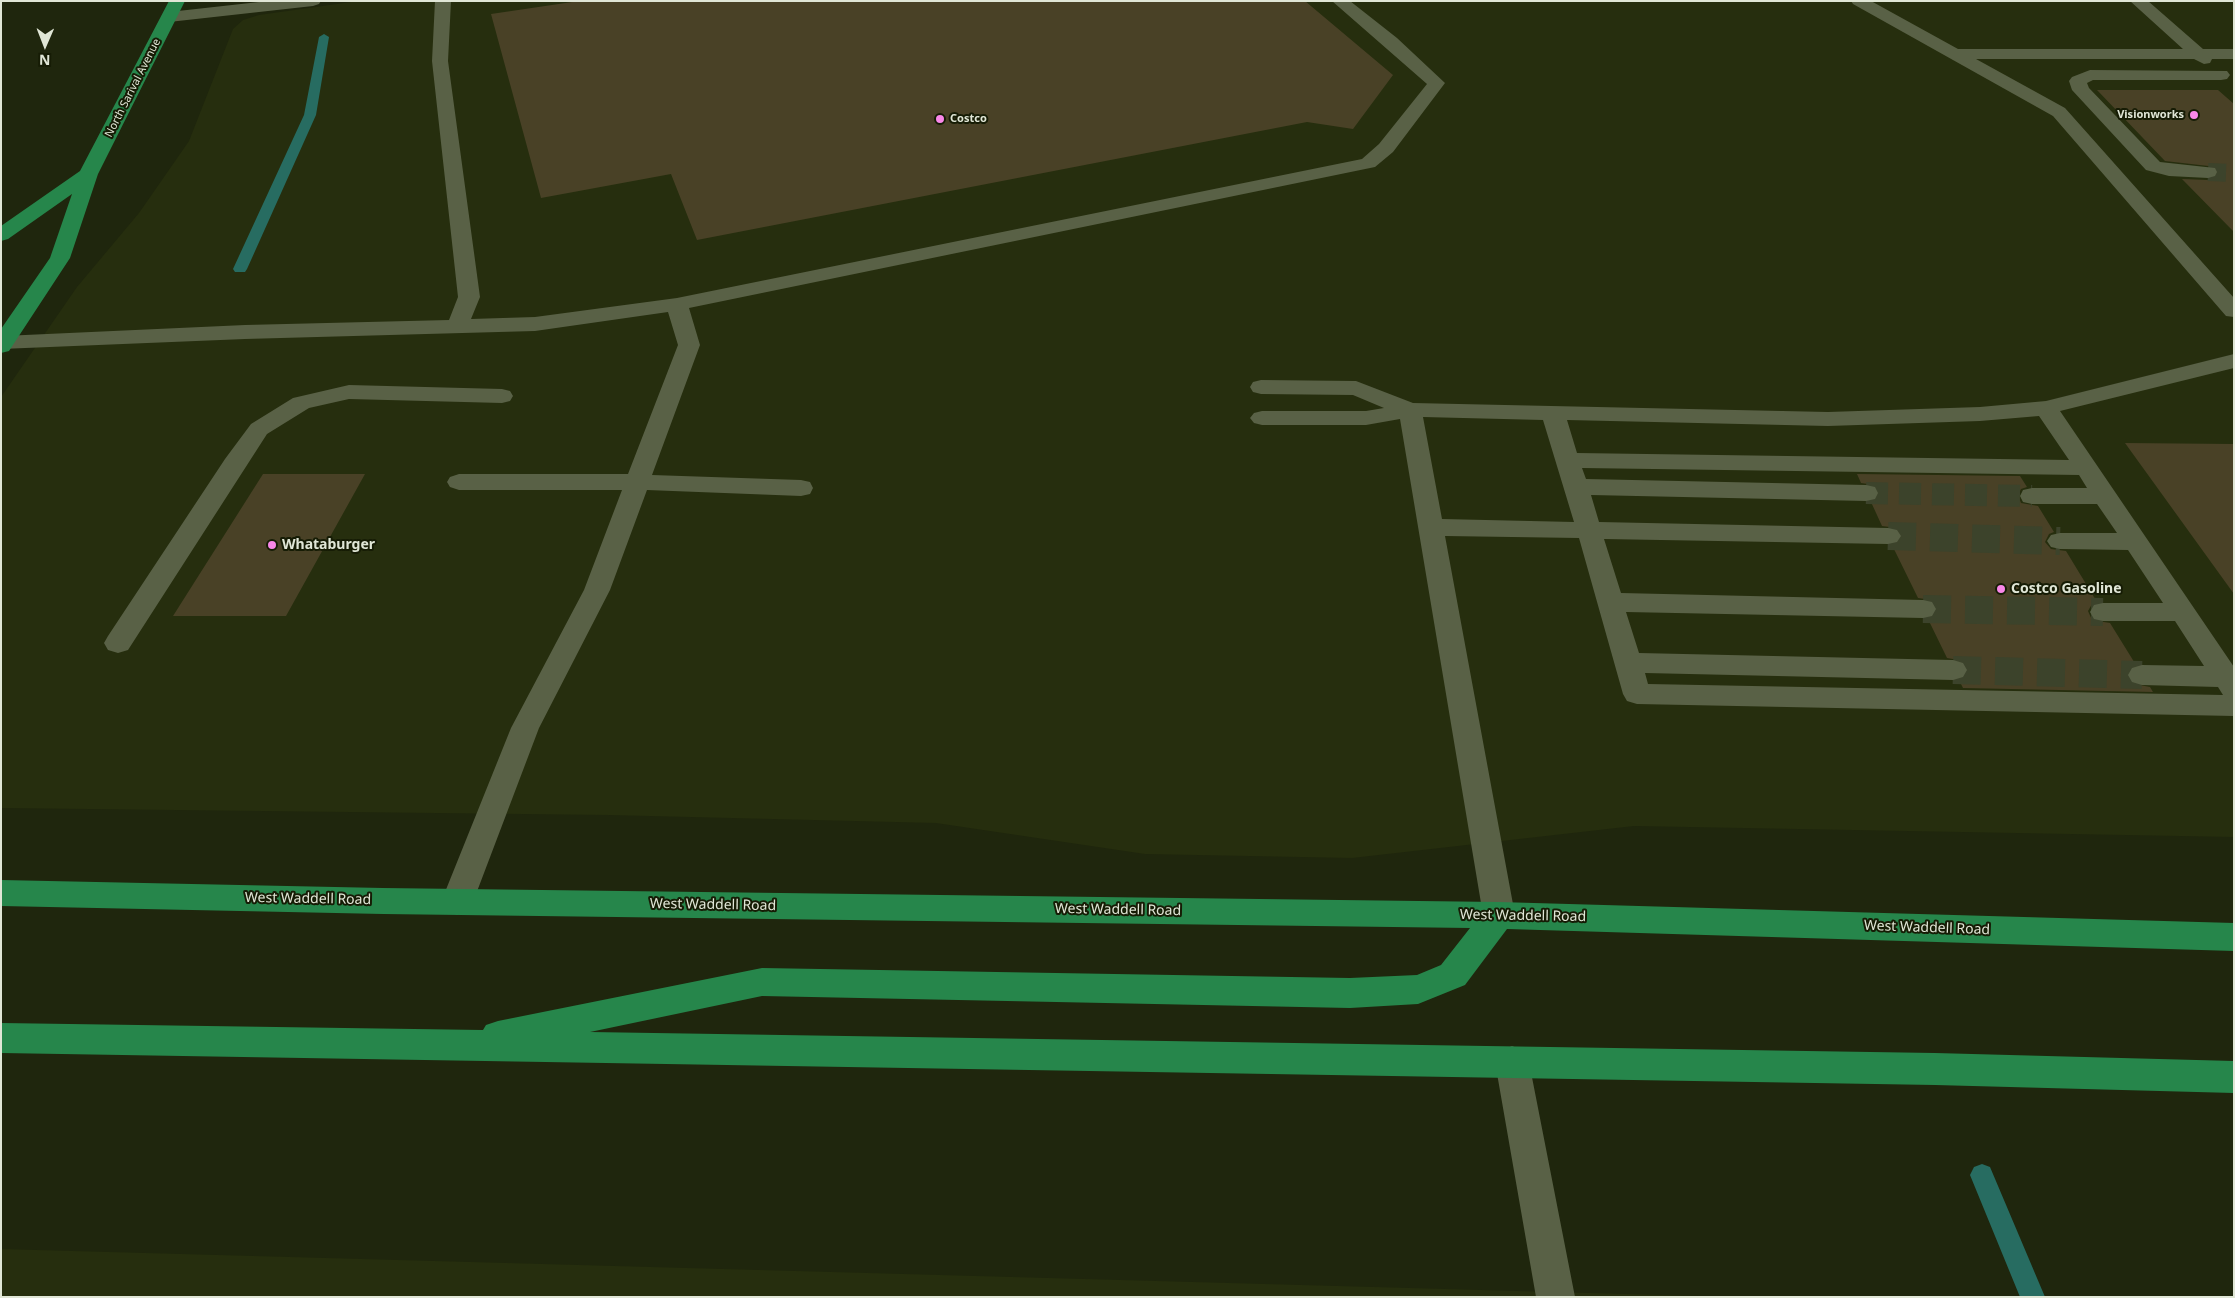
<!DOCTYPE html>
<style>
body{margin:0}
#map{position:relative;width:2235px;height:1298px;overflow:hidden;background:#1f260d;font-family:"Noto Sans",sans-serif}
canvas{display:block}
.frame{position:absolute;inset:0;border:2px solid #e0e6d6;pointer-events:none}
.north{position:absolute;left:20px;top:20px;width:50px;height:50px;-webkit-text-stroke:4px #161c05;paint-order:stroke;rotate:181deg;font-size:14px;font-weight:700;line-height:20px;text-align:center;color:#e0e6d6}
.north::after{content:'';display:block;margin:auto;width:18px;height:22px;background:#e0e6d6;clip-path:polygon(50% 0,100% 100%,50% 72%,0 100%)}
</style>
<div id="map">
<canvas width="2235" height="1298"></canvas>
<div class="frame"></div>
<div class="north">N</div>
</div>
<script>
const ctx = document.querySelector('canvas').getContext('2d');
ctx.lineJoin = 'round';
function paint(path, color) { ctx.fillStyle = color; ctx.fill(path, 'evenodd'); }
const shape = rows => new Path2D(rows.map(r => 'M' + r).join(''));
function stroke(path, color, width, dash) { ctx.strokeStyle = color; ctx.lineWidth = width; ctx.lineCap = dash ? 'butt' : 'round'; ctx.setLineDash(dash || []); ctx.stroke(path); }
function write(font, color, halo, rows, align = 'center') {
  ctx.font = font + ' "Noto Sans",sans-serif'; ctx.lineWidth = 4; ctx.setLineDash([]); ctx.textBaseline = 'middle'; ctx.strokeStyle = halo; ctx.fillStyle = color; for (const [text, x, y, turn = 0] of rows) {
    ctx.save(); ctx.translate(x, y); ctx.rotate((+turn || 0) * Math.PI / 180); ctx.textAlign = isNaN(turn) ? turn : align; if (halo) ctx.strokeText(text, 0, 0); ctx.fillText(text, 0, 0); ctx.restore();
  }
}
paint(shape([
 [358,1,2234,1,2234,837,1634,826,1352,858,1145,854,936,823,608,815,1,808,1,397,77,287,139,213,189,141,233,29,243,20,259,15],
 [1,1249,1735,1297,1,1297]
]), '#262e0e');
paint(shape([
 [324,34,329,37,316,115,247,269,245,272,235,272,233,269,304,115,319,37,324,34],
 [1982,1164,1990,1167,2045,1297,2020,1297,1970,1175,1974,1167,1982,1164]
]), '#276c61');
paint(shape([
 [579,1,1305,1,1393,75,1353,129,1307,122,697,240,671,174,541,198,491,14],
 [2097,90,2218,90,2234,104,2234,232,2182,179,2208,180,2216,178,2219,173,2217,167,2165,161],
 [2125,443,2234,444,2234,594],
 [263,474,365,474,286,616,173,616],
 [1857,474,2020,476,2027,487,2021,489,2018,495,2021,503,2038,506,2054,532,2049,534,2045,542,2051,549,2066,551,2097,602,2092,604,2088,611,2092,620,2110,623,2136,665,2130,667,2126,674,2130,683,2150,687,2153,692,1963,688,1959,680,1965,678,1969,669,1964,661,1947,658,1928,619,1934,617,1938,608,1932,600,1918,598,1892,545,1899,543,1903,535,1897,528,1882,526,1871,502,1877,500,1880,492,1875,485,1861,483]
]), '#494126');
stroke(shape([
 [2208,172,2234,173]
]), '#3c432b', 18, [18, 9]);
stroke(shape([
 [1866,493,2032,496]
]), '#3c432b', 22, [22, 11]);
stroke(shape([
 [1888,536,2060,541],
 [1923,609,2103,612],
 [1953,670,2142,675]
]), '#3c432b', 28, [28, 14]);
paint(shape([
 [268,1,321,1,319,4,313,6,169,22,163,20,161,17,163,14,169,12,268,1],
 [435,1,451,1,448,61,480,297,471,319,535,317,677,298,1362,159,1379,144,1427,84,1332,1,1350,1,1397,38,1445,83,1393,152,1375,167,689,308,700,345,652,475,801,480,810,482,813,488,810,494,801,496,647,490,610,590,539,728,473,902,468,911,457,915,446,911,441,902,511,728,584,590,622,490,459,490,450,487,447,482,450,477,459,474,628,474,678,345,668,312,535,331,245,339,1,349,1,337,3,336,245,325,449,320,458,297,432,61,435,1],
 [1851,1,1871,1,1958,49,2183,49,2130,1,2148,1,2203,49,2234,49,2234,59,2212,59,2210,63,2204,64,2194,59,1976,59,2065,108,2234,298,2234,317,2226,316,2053,116,1853,4,1851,1],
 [2090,70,2227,71,2230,75,2227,79,2221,80,2093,80,2087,83,2089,88,2160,162,2215,168,2217,172,2215,176,2208,178,2169,176,2146,170,2072,90,2069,81,2072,77,2090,70],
 [2234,354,2234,368,2060,411,2234,667,2234,716,1637,704,1627,701,1623,694,1579,538,1445,536,1515,915,1510,924,1499,928,1488,924,1483,915,1400,419,1366,425,1262,425,1254,423,1250,418,1254,413,1262,411,1366,411,1384,408,1353,395,1261,394,1253,392,1250,387,1253,382,1261,380,1356,381,1413,403,1828,412,1980,407,2046,401,2234,354],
 [2039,416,2069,460,1577,453,1567,420,1828,426,1980,421,2039,416],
 [1423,417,1543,420,1574,522,1442,519,1423,417],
 [1582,468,2079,475,2087,488,2032,488,2023,490,2020,496,2023,502,2032,504,2097,504,2117,533,2060,533,2051,535,2047,541,2051,547,2060,549,2128,550,2163,603,2103,603,2094,605,2090,612,2094,619,2103,621,2175,621,2204,666,2142,665,2132,668,2128,675,2132,682,2142,685,2218,687,2223,695,1648,684,1645,673,1953,680,1963,677,1967,670,1963,663,1953,660,1639,653,1626,612,1923,618,1932,616,1936,609,1932,602,1923,600,1621,593,1604,539,1888,544,1897,542,1901,536,1897,530,1888,528,1599,522,1591,495,1866,501,1875,499,1878,493,1875,487,1866,485,1586,479,1582,468],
 [349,385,502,389,510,391,513,396,510,401,502,403,349,399,309,408,267,434,128,650,118,653,108,650,104,643,108,636,225,459,251,424,293,398,349,385],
 [1512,1046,1524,1051,1529,1062,1575,1297,1536,1297,1495,1062,1500,1051,1512,1046]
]), '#596146');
paint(shape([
 [169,1,185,1,98,174,70,258,9,351,1,353,1,329,50,258,72,194,8,239,1,241,1,226,80,171,169,1],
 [1,880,383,888,1499,902,2234,923,2234,951,1507,929,1465,985,1418,1004,1350,1008,762,996,590,1032,1935,1053,2234,1061,2234,1093,1935,1085,1,1053,1,1023,483,1030,486,1025,498,1021,762,968,1350,978,1417,975,1441,965,1470,928,383,914,1,906,1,880]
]), '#26864b');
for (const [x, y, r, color] of [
 [2194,115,5,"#f987e8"],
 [940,119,5,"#f987e8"],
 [272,545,5,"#f987e8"],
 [2001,589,5,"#f987e8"]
]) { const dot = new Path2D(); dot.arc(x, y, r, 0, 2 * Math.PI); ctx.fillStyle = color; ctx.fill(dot); stroke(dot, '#161c05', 2); }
write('11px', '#e0e6d6', '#161c05', [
 ["North Sarival Avenue",133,88,-63]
]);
write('bold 11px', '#e0e6d6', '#161c05', [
 ["Visionworks",2184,115],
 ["Costco",950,119,"left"]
], 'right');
write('bold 14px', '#e0e6d6', '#161c05', [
 ["Whataburger",282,545],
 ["Costco Gasoline",2011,589]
], 'left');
write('14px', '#e0e6d6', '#161c05', [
 ["West Waddell Road",308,899,1],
 ["West Waddell Road",713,905,1],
 ["West Waddell Road",1118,910,1],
 ["West Waddell Road",1523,916,1],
 ["West Waddell Road",1927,928,2]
]);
</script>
